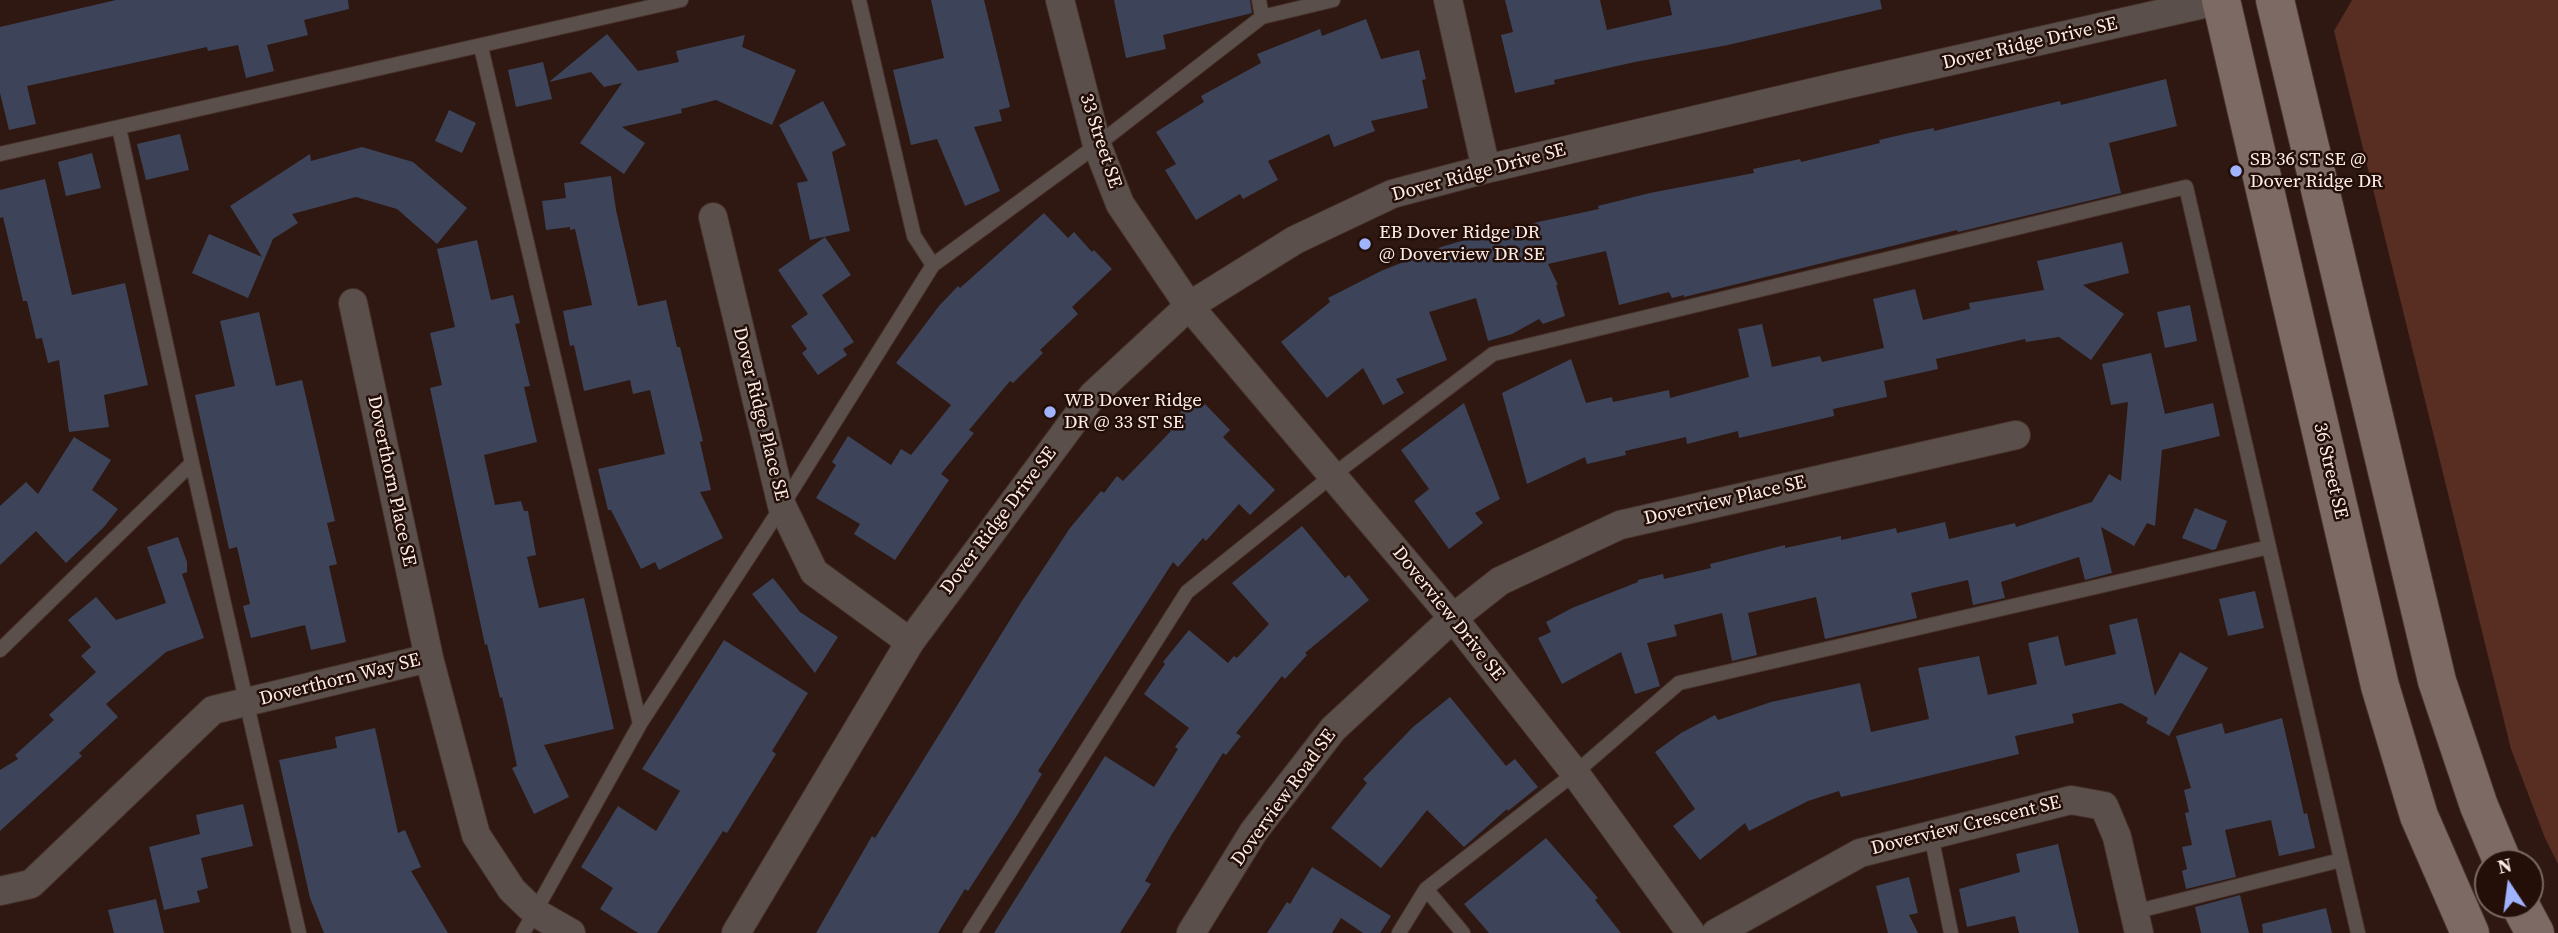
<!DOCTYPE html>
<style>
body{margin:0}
#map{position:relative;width:2558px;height:933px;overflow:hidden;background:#2e1811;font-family:"Source Serif 4",serif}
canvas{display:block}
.north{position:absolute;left:2474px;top:849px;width:70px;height:70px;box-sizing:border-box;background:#230e08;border:2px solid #7a6762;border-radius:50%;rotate:347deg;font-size:19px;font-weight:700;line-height:28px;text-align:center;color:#fdede8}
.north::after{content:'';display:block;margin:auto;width:24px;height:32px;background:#a0b3fd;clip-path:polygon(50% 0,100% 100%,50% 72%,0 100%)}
</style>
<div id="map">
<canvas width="2558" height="933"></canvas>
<div class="north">N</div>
</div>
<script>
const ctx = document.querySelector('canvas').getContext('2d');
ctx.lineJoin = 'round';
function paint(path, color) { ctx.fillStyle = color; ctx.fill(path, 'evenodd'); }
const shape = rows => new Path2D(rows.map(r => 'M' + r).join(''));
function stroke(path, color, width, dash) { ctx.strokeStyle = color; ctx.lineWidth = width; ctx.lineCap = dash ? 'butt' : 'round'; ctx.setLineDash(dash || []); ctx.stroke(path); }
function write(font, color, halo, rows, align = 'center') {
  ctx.font = font + ' "Source Serif 4",serif'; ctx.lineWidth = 5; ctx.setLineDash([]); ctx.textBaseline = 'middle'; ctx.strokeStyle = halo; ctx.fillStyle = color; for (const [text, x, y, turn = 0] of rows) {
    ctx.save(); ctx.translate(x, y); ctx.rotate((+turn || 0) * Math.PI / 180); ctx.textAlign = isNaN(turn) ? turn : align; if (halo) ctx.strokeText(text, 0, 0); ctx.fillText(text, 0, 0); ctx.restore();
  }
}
paint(shape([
 [2352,0,2558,0,2558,864,2545,838,2511,749,2334,31]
]), '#572e21');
paint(shape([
 [116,0,348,0,349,9,304,20,308,35,267,45,274,71,246,78,238,45,208,51,207,47,27,86,36,124,9,130,0,93,0,27],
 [931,0,984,0,1010,107,999,110,1002,121,974,127,1000,191,965,206,937,139,911,145,893,70,944,58],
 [1114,0,1250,0,1252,13,1163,35,1166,49,1126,58],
 [1505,0,1600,0,1607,30,1672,15,1669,0,1880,0,1882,9,1728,45,1635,62,1554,80,1555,84,1515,93,1501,35,1513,32],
 [1366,19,1381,59,1419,50,1426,79,1422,80,1428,108,1371,121,1375,131,1334,147,1329,134,1268,161,1278,180,1243,199,1240,194,1196,220,1165,170,1176,164,1156,132,1204,102,1201,96,1261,63,1257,54,1320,29,1322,36],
 [607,34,638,71,679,62,676,51,745,35,742,47,796,70,772,125,716,100,681,109,682,113,622,127,645,143,624,174,580,143,622,83,604,87,591,72,549,82],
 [543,62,552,99,516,107,508,70],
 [2166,79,2177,126,2109,143,2121,193,1958,232,1957,230,1684,297,1684,295,1672,298,1669,292,1619,305,1606,251,1548,264,1558,285,1556,285,1565,316,1543,324,1539,319,1512,334,1488,341,1476,298,1429,312,1447,360,1396,379,1404,393,1383,405,1363,368,1327,398,1281,342,1330,302,1328,298,1381,271,1441,247,1482,235,1483,237,1538,222,1599,209,1598,206,1650,193,1754,173,1753,169,1800,159,1801,162,1880,143,1879,140,1909,133,1934,128,1934,131,2060,101,2061,105],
 [823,101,846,145,832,152,850,231,810,240,797,183,808,181,779,125],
 [449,110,476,123,462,153,435,141],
 [180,134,189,170,146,180,137,144],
 [362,147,413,162,467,208,437,244,397,209,356,197,292,214,298,223,273,239,248,298,192,273,209,234,262,257,230,206,310,154,311,161],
 [92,153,101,188,66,196,58,162],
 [611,176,616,210,638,306,666,300,677,347,680,347,703,441,700,442,711,490,700,492,723,538,659,570,655,562,641,569,611,510,608,510,598,469,665,454,650,390,633,394,630,380,584,391,574,345,570,346,563,311,592,305,575,229,570,230,570,227,546,230,542,201,566,198,564,183],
 [45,179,72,295,125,283,148,385,104,395,109,427,69,432,59,360,48,363,42,338,36,339,27,301,23,301,3,217,0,218,0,190],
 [1044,213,1068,238,1074,232,1092,252,1094,250,1112,269,1072,307,1078,314,1040,350,1043,353,1013,383,1010,381,969,430,974,433,941,474,949,480,895,560,854,534,860,524,816,498,836,465,832,462,848,436,891,465,901,449,911,455,951,405,896,363,939,306,958,286,960,288],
 [825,237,851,275,822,295,854,342,843,349,847,355,818,375,802,353,807,349,791,326,808,314,778,270],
 [477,240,491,300,513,295,520,323,515,324,530,386,524,387,537,442,484,455,495,505,521,501,524,511,528,511,536,555,527,557,539,608,584,598,614,729,544,745,569,797,534,814,512,768,517,766,502,697,500,698,487,644,485,645,430,388,442,385,430,333,455,327,437,249],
 [2122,242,2129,273,2083,285,2124,314,2091,360,2059,337,2026,342,2025,339,1936,359,1938,369,1884,381,1887,397,1833,409,1834,416,1739,438,1738,431,1687,444,1686,437,1625,451,1626,455,1587,464,1585,457,1527,484,1502,393,1571,359,1586,403,1612,397,1613,402,1669,390,1670,398,1749,377,1738,329,1762,324,1772,367,1820,356,1822,362,1884,348,1873,299,1915,289,1923,320,1970,309,1969,303,2044,290,2037,261],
 [2190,305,2197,341,2165,348,2157,312],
 [259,312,276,386,302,380,335,521,327,523,337,564,329,566,346,642,311,650,305,625,251,638,243,606,250,604,237,547,229,549,195,395,235,386,220,321],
 [2151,353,2165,414,2213,403,2220,436,2162,450,2155,526,2147,523,2134,546,2101,527,2112,573,2085,580,2079,557,2001,582,2005,598,1973,605,1968,580,1911,593,1917,618,1825,639,1816,597,1748,613,1757,655,1732,661,1722,613,1674,625,1677,636,1647,643,1660,686,1635,694,1621,652,1562,684,1538,638,1551,632,1546,622,1572,608,1638,582,1638,580,1663,574,1664,579,1711,568,1710,564,1785,545,1785,548,1841,536,1841,540,1896,528,1897,533,1945,522,1949,539,2015,523,2016,527,2092,502,2109,474,2121,481,2128,402,2111,405,2102,364],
 [1193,400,1201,408,1205,404,1230,430,1223,437,1275,490,1250,515,1239,504,1206,541,1203,538,1178,567,1173,562,1038,771,1042,774,1016,817,968,891,965,889,938,933,816,933,872,836,875,838,1018,607,1070,528,1101,491,1104,493,1117,476,1123,481,1171,431,1166,426],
 [1464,403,1500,499,1475,513,1483,523,1449,549,1414,501,1429,489,1401,450],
 [74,437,111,460,92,490,118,509,104,527,66,563,36,531,0,565,0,506,26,482,38,494],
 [2195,508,2227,521,2216,549,2212,550,2182,538],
 [1302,526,1345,578,1349,575,1369,600,1305,653,1307,655,1285,679,1282,676,1236,733,1241,736,1226,755,1223,753,1172,834,1145,881,1151,884,1120,933,994,933,1105,756,1154,787,1178,749,1175,747,1189,728,1144,694,1165,664,1163,662,1189,630,1228,663,1234,656,1237,658,1269,624,1232,583],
 [178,537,187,562,187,572,182,574,204,638,166,652,106,704,118,717,79,753,82,756,0,831,0,770,18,759,15,755,54,720,49,715,96,672,81,656,91,647,68,620,96,597,116,620,166,603,147,547],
 [773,578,800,612,838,637,815,673,752,594],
 [2255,591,2264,628,2228,636,2219,599],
 [2137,618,2155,696,2180,652,2208,668,2169,736,2146,723,2148,718,2121,703,2072,714,2074,723,2015,736,2019,754,1841,797,1839,791,1808,801,1749,831,1745,823,1700,860,1673,826,1695,809,1655,752,1681,733,1715,715,1718,720,1771,702,1860,683,1871,732,1929,719,1918,668,1979,656,1988,695,2037,684,2028,643,2058,636,2065,666,2116,654,2109,625],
 [724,640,808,693,772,751,776,754,727,833,723,831,657,933,638,933,600,909,613,888,581,867,618,806,656,831,680,791,642,769],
 [1450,697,1506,766,1515,759,1538,787,1508,811,1507,809,1464,847,1427,810,1381,868,1331,828,1367,783,1363,779,1413,727],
 [2282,718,2304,814,2307,813,2315,848,2279,856,2271,820,2225,830,2236,877,2186,889,2182,871,2187,869,2182,847,2192,845,2185,813,2189,812,2184,790,2191,788,2176,736,2222,723,2225,734],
 [375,728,398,833,405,830,421,867,411,871,448,933,324,933,310,898,279,760,337,748,335,737],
 [243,804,253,846,201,858,208,888,197,891,200,902,164,910,149,847,200,834,196,815],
 [1546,838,1598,898,1595,900,1621,933,1489,933,1464,904],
 [2058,844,2079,933,2019,933,2015,916,1967,927,1959,889,2020,872,2016,854],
 [1312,867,1391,916,1380,933,1363,933,1341,918,1332,933,1267,933,1287,902,1290,904],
 [1909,877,1918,913,1909,915,1918,933,1888,933,1876,886],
 [2240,895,2249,933,2201,933,2195,907],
 [156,899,164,933,114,933,108,910],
 [2326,908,2332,933,2263,933,2262,924]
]), '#3d4459');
const service = shape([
 [859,0,914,236,933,265],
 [1259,0,1262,17],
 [481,47,640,724],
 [119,128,192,463,299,933],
 [0,154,681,0],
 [0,650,192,463],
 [1931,835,1951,933],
 [1426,889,1463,933],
 [2134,912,2341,860],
 [523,933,640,724,782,506,933,265,1097,145,1262,17,1333,0],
 [970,933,1187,592,1333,475,1493,354,2186,187,2358,933],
 [1399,933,1426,889,1575,773,1679,683,2269,547]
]);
const minor = shape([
 [1060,0,1097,145,1120,204,1189,306,1453,618,1575,773,1691,933],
 [1448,0,1486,169],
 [713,217,782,506,814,572,910,642],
 [353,303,429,658],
 [0,891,31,884,213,710,429,658,476,835,512,890,536,913,571,933],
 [736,933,910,642,1093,395,1189,306,1295,240,1392,194,1486,169,1840,86,2221,0],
 [1191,933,1254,831,1333,729,1453,618,1500,581,1620,525,2016,435],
 [1716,933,1860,853,2071,800,2104,806,2117,837,2139,933]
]);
const secondary = shape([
 [2221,0,2380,686,2419,816,2470,933],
 [2275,0,2437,681,2479,806,2503,863],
 [2520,905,2535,933]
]);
stroke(service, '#47322b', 16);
stroke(minor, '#47322b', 30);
stroke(secondary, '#47322b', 40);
stroke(service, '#5b4f4b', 14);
stroke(minor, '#5b4f4b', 28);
stroke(secondary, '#7d6a64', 38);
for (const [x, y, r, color] of [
 [2236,171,7,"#a0b3fd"],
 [1365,244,7,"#a0b3fd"],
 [1050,412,7,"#a0b3fd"]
]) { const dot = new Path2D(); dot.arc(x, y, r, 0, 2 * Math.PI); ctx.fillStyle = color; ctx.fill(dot); stroke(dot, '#230e08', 2.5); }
write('19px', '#fdede8', '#230e08', [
 ["Dover Ridge Drive SE",2030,44,-13],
 ["33 Street SE",1100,141,72],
 ["Dover Ridge Drive SE",1479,173,-15],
 ["Dover Ridge Place SE",760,414,76],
 ["36 Street SE",2330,471,77],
 ["Doverthorn Place SE",391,481,78],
 ["Doverview Place SE",1725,501,-13],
 ["Dover Ridge Drive SE",999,521,-53],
 ["Doverview Drive SE",1448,614,51],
 ["Doverthorn Way SE",340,680,-14],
 ["Doverview Road SE",1284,798,-54],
 ["Doverview Crescent SE",1966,826,-14]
]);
write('19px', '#fdede8', '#230e08', [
 ["SB 36 ST SE @",2250,160],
 ["Dover Ridge DR",2250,182],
 ["EB Dover Ridge DR",1379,233],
 ["@ Doverview DR SE",1379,255],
 ["WB Dover Ridge",1064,401],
 ["DR @ 33 ST SE",1064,423]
], 'left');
</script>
